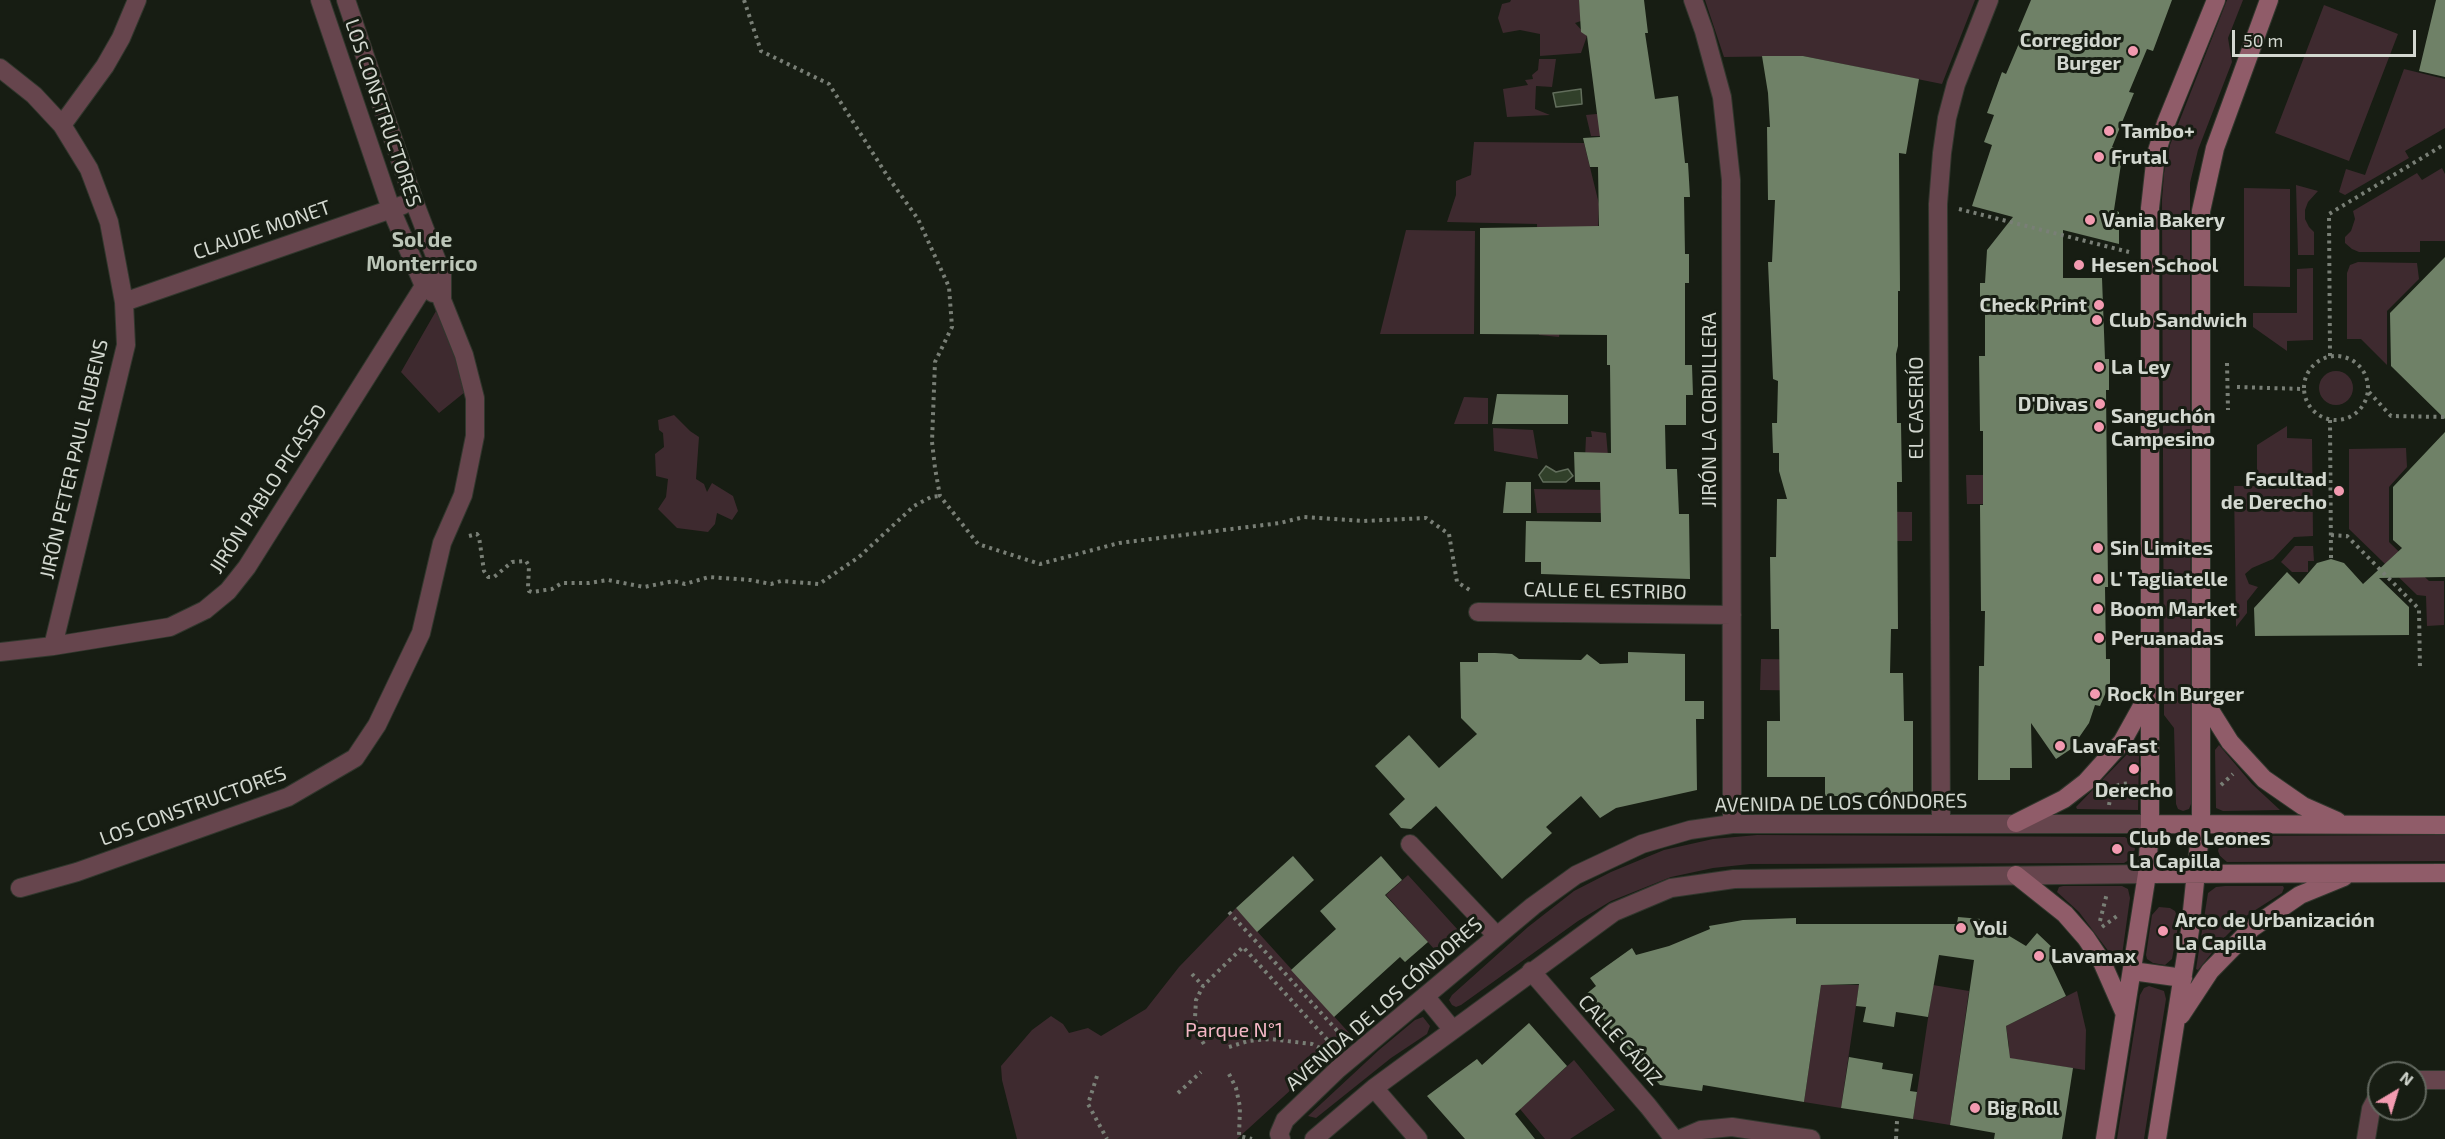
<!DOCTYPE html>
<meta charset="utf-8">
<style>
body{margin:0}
#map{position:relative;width:2445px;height:1139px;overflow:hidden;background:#171d13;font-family:"Exo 2",sans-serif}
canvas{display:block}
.north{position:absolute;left:2367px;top:1061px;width:60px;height:60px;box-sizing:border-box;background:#171d13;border:2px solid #62685f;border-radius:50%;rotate:38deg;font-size:16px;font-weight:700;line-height:24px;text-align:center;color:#d3d8d0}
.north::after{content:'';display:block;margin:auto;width:21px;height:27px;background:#f29ab0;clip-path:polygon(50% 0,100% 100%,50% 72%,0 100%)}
.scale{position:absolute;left:2232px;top:30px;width:184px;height:27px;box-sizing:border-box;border:3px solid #d3d8d0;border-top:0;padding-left:8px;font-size:18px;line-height:21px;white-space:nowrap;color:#d3d8d0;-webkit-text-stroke:4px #171d13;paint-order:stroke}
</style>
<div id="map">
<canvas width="2445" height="1139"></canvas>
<div class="north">N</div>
<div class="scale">50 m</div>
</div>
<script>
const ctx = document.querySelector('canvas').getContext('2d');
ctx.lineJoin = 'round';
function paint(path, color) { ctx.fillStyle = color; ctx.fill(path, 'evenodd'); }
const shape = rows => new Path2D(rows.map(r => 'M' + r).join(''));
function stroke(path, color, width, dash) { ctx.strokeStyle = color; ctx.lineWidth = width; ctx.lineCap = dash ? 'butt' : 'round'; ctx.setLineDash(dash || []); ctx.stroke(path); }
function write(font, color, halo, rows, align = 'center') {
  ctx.font = font + ' "Exo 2",sans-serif'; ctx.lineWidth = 6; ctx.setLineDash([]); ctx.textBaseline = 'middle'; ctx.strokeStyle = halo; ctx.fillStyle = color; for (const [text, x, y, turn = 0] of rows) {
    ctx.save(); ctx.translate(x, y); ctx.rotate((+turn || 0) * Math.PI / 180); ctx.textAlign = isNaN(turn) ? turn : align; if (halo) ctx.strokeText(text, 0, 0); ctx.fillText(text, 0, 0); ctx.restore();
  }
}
paint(shape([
 [1511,0,1579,0,1581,21,1575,23,1587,36,1581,53,1540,56,1540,34,1520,30,1503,33,1498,18,1502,4,1510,2],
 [1705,0,1975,0,1942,84,1803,56,1724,57],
 [2227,0,2243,0,2228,38,2232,62,2198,150,2190,183,2191,804,2189,809,2183,811,2178,809,2176,804,2174,728,2164,715,2162,200,2164,173,2170,145],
 [2324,5,2398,34,2349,161,2275,133],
 [1539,59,1556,59,1552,87,1536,86,1535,109,1550,115,1507,117,1503,89,1528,85,1525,80,1533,79,1532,75,1538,70],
 [2404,69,2445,79,2445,128,2405,151,2409,158,2345,195,2339,192,2346,169,2365,175],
 [1606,113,1609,136,1591,136,1586,115],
 [1474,142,1584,143,1599,204,1598,231,1562,317,1559,337,1539,335,1537,224,1447,222,1456,195,1456,181,1471,175],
 [2442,168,2445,174,2445,241,2420,241,2420,252,2359,252,2352,249,2345,243,2345,237,2351,231,2355,219,2353,211,2417,173,2422,180],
 [2296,185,2318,191,2308,202,2305,210,2305,219,2309,227,2314,232,2314,255,2298,255],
 [2244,188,2290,189,2290,287,2244,286],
 [1406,230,1475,231,1474,334,1380,334],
 [2358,262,2417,263,2419,279,2387,311,2387,365,2361,339,2347,339,2347,273,2350,265],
 [2313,268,2313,340,2287,341,2287,351,2253,327,2253,313,2297,313,2297,269],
 [436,311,451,342,465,392,439,413,401,372],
 '2319 388a17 17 0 1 1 34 0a17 17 0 1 1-34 0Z',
 [1464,397,1488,398,1488,424,1454,424],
 [674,415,690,431,699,437,696,479,704,484,707,492,712,483,733,496,738,511,732,520,717,513,715,524,708,532,677,528,658,509,666,497,668,479,656,476,655,454,664,447,663,433,659,430,658,420],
 [2287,426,2287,438,2312,439,2313,536,2294,537,2273,559,2252,568,2245,574,2249,584,2258,587,2247,601,2247,613,2236,627,2234,486,2257,486,2257,445],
 [1493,428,1533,430,1538,459,1494,451],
 [1591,431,1606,433,1608,456,1585,458,1586,437,1592,437],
 [2406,448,2407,467,2389,487,2389,542,2429,581,2444,581,2444,625,2427,626,2426,596,2417,595,2349,529,2349,449],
 [1966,475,2041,475,2042,504,1967,504],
 [1534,489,1606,490,1608,513,1537,513],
 [1837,511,1912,512,1912,541,1837,541],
 [2295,546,2313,546,2314,561,2308,561,2308,572,2292,572,2281,562],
 [1761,659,1837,660,1838,691,1760,690],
 [2219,745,2252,784,2280,810,2223,811,2216,808,2215,750],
 [2134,747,2139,752,2138,810,2077,809,2076,807],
 [1757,835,2125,837,2133,843,2135,849,2132,858,2124,863,1750,864,1713,868,1671,877,1611,901,1578,921,1461,1005,1456,1007,1452,1005,1449,1000,1452,995,1528,927,1574,891,1611,872,1664,850,1713,839],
 [2445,835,2445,861,2227,862,2220,856,2218,851,2221,840,2228,836],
 [1408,875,1458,930,1435,950,1386,895],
 [2063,886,2122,886,2128,889,2130,898,2122,955,2119,958,2115,959,2112,956,2079,912,2057,892,2059,887],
 [2225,886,2283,886,2284,888,2282,893,2246,916,2223,939,2198,970,2196,969,2208,893,2216,887],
 [2159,907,2170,908,2175,911,2179,921,2172,959,2165,965,2153,963,2147,959,2146,955,2152,915],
 [1236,908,1351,1035,1237,1139,1017,1139,1002,1080,1001,1066,1032,1030,1051,1016,1063,1024,1069,1033,1088,1028,1101,1036,1146,1009,1179,967],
 [1821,985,1859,985,1841,1108,1804,1102],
 [1933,985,1969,991,1950,1125,1913,1119],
 [2149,986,2164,991,2166,999,2144,1139,2117,1139,2140,995,2144,988],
 [2077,991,2086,1030,2085,1070,2007,1058,2009,1046,2006,1026],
 [1423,1017,1430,1026,1427,1034,1391,1058,1316,1118,1308,1116,1379,1050,1415,1020],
 [1574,1060,1615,1110,1570,1139,1545,1139,1520,1109]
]), '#3e2a2f');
const water = shape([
 [1581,89,1582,104,1556,107,1553,93,1581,89],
 [1546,466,1556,472,1568,469,1573,476,1566,482,1543,482,1539,475,1546,466]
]);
paint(water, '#31402a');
stroke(water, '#626e5c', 1.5);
paint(shape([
 [1579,0,1644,0,1648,33,1645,33,1655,99,1678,96,1685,163,1688,163,1690,197,1684,197,1685,254,1689,254,1689,283,1685,283,1685,365,1692,365,1693,395,1686,395,1686,425,1665,425,1666,469,1677,469,1679,514,1689,514,1690,579,1541,574,1541,562,1525,562,1526,521,1601,522,1600,482,1575,482,1574,452,1611,453,1610,365,1607,365,1607,335,1480,334,1480,228,1599,226,1598,167,1590,167,1583,138,1600,137,1587,36,1581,32],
 [2031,0,2172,0,2153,51,2147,49,2129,92,2134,93,2112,147,2123,151,2114,210,2119,212,2119,244,2063,230,2063,278,2102,278,2105,359,2109,359,2109,390,2106,390,2108,587,2105,587,2106,659,2110,659,2110,683,2100,706,2095,705,2089,723,2071,749,2056,759,2031,723,2032,768,2010,768,2010,780,1978,780,1979,666,1984,666,1985,611,1981,611,1980,505,1983,505,1983,431,1980,431,1979,356,1985,356,1985,313,1980,313,1980,283,1985,283,1987,250,2013,217,1972,206,1992,145,1984,142,1994,115,1987,113,2002,72,2006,74,2023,34,2018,31],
 [2436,0,2445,0,2445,77,2419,71],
 [1762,56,1803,56,1919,79,1906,154,1899,153,1900,291,1898,291,1898,346,1896,354,1897,423,1901,423,1902,482,1897,482,1898,629,1891,629,1890,673,1903,673,1904,721,1913,721,1913,796,1825,796,1825,777,1767,777,1767,721,1780,721,1779,629,1771,629,1770,557,1776,557,1777,499,1787,499,1779,471,1779,453,1773,453,1772,423,1777,423,1778,381,1773,379,1768,262,1772,262,1775,200,1768,200,1767,127,1770,127,1768,93],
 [2445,257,2445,419,2391,366,2390,313],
 [1497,394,1568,395,1568,424,1492,424],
 [2445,432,2445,577,2379,578,2409,607,2409,635,2255,636,2254,608,2287,572,2299,584,2317,563,2331,559,2344,563,2363,584,2402,548,2393,540,2393,487],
 [1506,482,1531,482,1531,513,1503,513],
 [1628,652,1685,654,1685,701,1704,701,1704,719,1696,719,1697,790,1616,808,1600,818,1581,796,1546,827,1552,833,1502,879,1436,806,1411,829,1401,828,1389,814,1405,799,1375,766,1409,735,1439,768,1477,734,1461,718,1460,662,1478,662,1478,653,1495,653,1512,654,1519,659,1581,660,1587,654,1600,664,1628,663],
 [1293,856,1314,880,1257,932,1236,908],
 [1381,856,1402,880,1385,895,1428,942,1405,962,1400,957,1334,1017,1291,970,1336,929,1320,911],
 [1958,917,1981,919,2026,946,2037,933,2057,952,2049,960,2066,996,2006,1026,2010,1058,2073,1068,2062,1139,1994,1139,1995,1133,1950,1125,1974,960,1939,955,1928,1017,1896,1012,1894,1027,1863,1022,1866,1007,1856,1006,1859,984,1821,985,1804,1102,1703,1085,1702,1091,1660,1085,1609,1027,1585,995,1596,986,1590,978,1632,948,1636,955,1669,946,1710,929,1709,926,1743,920,1796,918,1796,924,1957,924],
 [1529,1023,1567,1066,1515,1114,1535,1139,1465,1139,1427,1096,1477,1059,1482,1065],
 [1849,1057,1883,1063,1882,1069,1913,1074,1910,1091,1917,1092,1913,1119,1841,1108]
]), '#6f8167');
const street = shape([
 [320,0,391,209,424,286,433,293],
 [1693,0,1704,31,1722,97,1731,180,1732,824],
 [0,68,34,95,62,125,89,169,109,222,124,302,126,345,53,646],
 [62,125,105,66,121,38,137,0],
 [124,302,403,205],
 [1478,612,1732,615],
 [0,652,53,646,170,627,205,610,228,591,247,567,424,286,442,274],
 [1941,824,1938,204,1942,153,1947,118,1956,84,1989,0],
 [1410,844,1497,936],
 [20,888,77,872,288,797,355,758,377,725,421,633,442,543,463,495,475,436,475,398,464,355,442,300,442,274,414,201,346,0],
 [1531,971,1648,1106,1674,1139],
 [1425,996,1452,1029],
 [2415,1080,2445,1080],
 [1374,1088,1418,1139],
 [1281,1139,1279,1134,1285,1120,1338,1069,1533,906,1576,875,1642,844,1690,830,1732,824,2150,824],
 [1314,1139,1374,1088,1614,912,1671,888,1734,879,2147,874],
 [1680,1139,1701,1130,1732,1127,1811,1139],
 [2366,1139,2371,1109,2379,1094]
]);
const secondary = shape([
 [2203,699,2230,742,2264,779,2303,806,2337,821],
 [2016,823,2064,799,2086,782,2122,742,2147,697],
 [2150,824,2445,825],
 [2147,874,2445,873],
 [2016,875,2065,914,2086,938,2102,962,2124,1012],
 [2132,971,2183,978],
 [2181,1015,2210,971,2252,928,2300,895,2344,877],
 [2105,1139,2147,874,2150,824,2150,208,2156,154,2166,123,2216,0],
 [2157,1139,2190,930,2201,824,2201,211,2215,148,2269,0]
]);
stroke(street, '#31372d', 20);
stroke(secondary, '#31372d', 20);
stroke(shape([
 [744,0,761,51,829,84,888,177,918,219,949,287,952,327,935,362,932,442,935,468,940,496,978,544,1040,564,1119,543,1280,523,1304,517,1364,521,1426,518,1449,534,1457,582,1473,592],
 [1959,209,2129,252],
 '2304 388a32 32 0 1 1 64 0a32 32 0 1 1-64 0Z',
 [2330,356,2329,214,2445,144],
 [2227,363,2228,410],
 [2237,387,2303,389],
 [2369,392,2391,416,2445,417],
 [2330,420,2331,559],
 [2331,535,2347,536,2419,609,2420,670],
 [469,536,477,534,479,537,484,571,488,577,494,577,512,562,526,561,529,566,528,587,529,591,532,592,552,589,562,583,589,583,608,580,644,587,674,581,685,584,709,577,750,580,771,584,781,581,819,584,859,557,914,506,931,497,940,496],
 [2221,785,2233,774],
 [2109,805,2112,788,2121,784,2131,783],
 [1229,912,1343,1037],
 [2100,921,2107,893],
 [2102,927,2117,916],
 [1192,974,1203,986],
 [1204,1044,1198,1035,1195,1018,1196,1000,1203,986,1243,947,1333,1046],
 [1229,1047,1248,1041,1270,1039,1312,1044,1328,1052],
 [1229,1074,1236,1088,1240,1107,1239,1136,1252,1139],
 [1097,1076,1088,1104,1107,1139],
 [1178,1093,1201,1072],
 [1896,1139,1897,1121]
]), '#797f76', 4, [3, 4.5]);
stroke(street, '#66454d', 18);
stroke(secondary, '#905c69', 18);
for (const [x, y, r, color] of [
 [2133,51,6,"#f29ab0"],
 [2109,131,6,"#f29ab0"],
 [2099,157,6,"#f29ab0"],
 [2090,220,6,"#f29ab0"],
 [2079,265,6,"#f29ab0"],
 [2099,305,6,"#f29ab0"],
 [2097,320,6,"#f29ab0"],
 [2099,367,6,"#f29ab0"],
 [2100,404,6,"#f29ab0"],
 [2099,427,6,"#f29ab0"],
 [2339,491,6,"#f29ab0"],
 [2098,548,6,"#f29ab0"],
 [2098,579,6,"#f29ab0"],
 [2098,609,6,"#f29ab0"],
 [2099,638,6,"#f29ab0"],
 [2095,694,6,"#f29ab0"],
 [2060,746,6,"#f29ab0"],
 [2134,769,6,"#f29ab0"],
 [2117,849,6,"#f29ab0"],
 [1961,928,6,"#f29ab0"],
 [2163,931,6,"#f29ab0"],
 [2039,956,6,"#f29ab0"],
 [1975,1108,6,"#f29ab0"]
]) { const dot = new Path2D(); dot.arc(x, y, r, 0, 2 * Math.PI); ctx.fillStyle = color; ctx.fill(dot); stroke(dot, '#171d13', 2); }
write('bold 20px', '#d3d8d0', '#171d13', [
 ["Corregidor",2121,40,"right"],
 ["Burger",2121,63,"right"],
 ["Tambo+",2121,131],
 ["Frutal",2111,157],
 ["Vania Bakery",2102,220],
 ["Hesen School",2091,265],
 ["Check Print",2087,305,"right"],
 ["Club Sandwich",2109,320],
 ["La Ley",2111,367],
 ["D'Divas",2088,404,"right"],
 ["Sanguchón",2111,416],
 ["Campesino",2111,439],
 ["Facultad",2327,479,"right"],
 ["de Derecho",2327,502,"right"],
 ["Sin Limites",2110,548],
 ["L' Tagliatelle",2110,579],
 ["Boom Market",2110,609],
 ["Peruanadas",2111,638],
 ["Rock In Burger",2107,694],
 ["LavaFast",2072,746],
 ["Derecho",2134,790,"center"],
 ["Club de Leones",2129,838],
 ["La Capilla",2129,861],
 ["Arco de Urbanización",2175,920],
 ["La Capilla",2175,943],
 ["Yoli",1973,928],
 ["Lavamax",2051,956],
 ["Big Roll",1987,1108]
], 'left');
write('20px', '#d3d8d0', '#171d13', [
 ["LOS CONSTRUCTORES",383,113,71],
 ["CLAUDE MONET",262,230,-19],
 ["EL CASERÍO",1916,408,-90],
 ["JIRÓN LA CORDILLERA",1709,410,-90],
 ["JIRÓN PETER PAUL RUBENS",74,459,-77],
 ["JIRÓN PABLO PICASSO",268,489,-57],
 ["CALLE EL ESTRIBO",1605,591,1],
 ["AVENIDA DE LOS CÓNDORES",1841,803,-1],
 ["LOS CONSTRUCTORES",193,806,-20],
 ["AVENIDA DE LOS CÓNDORES",1384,1004,-41],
 ["CALLE CÁDIZ",1620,1040,48]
]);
write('20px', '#f3b6c4', '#171d13', [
 ["Parque N°1",1234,1030]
]);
write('bold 21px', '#bcc6b8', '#171d13', [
 ["Sol de",422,240],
 ["Monterrico",422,264]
]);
</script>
